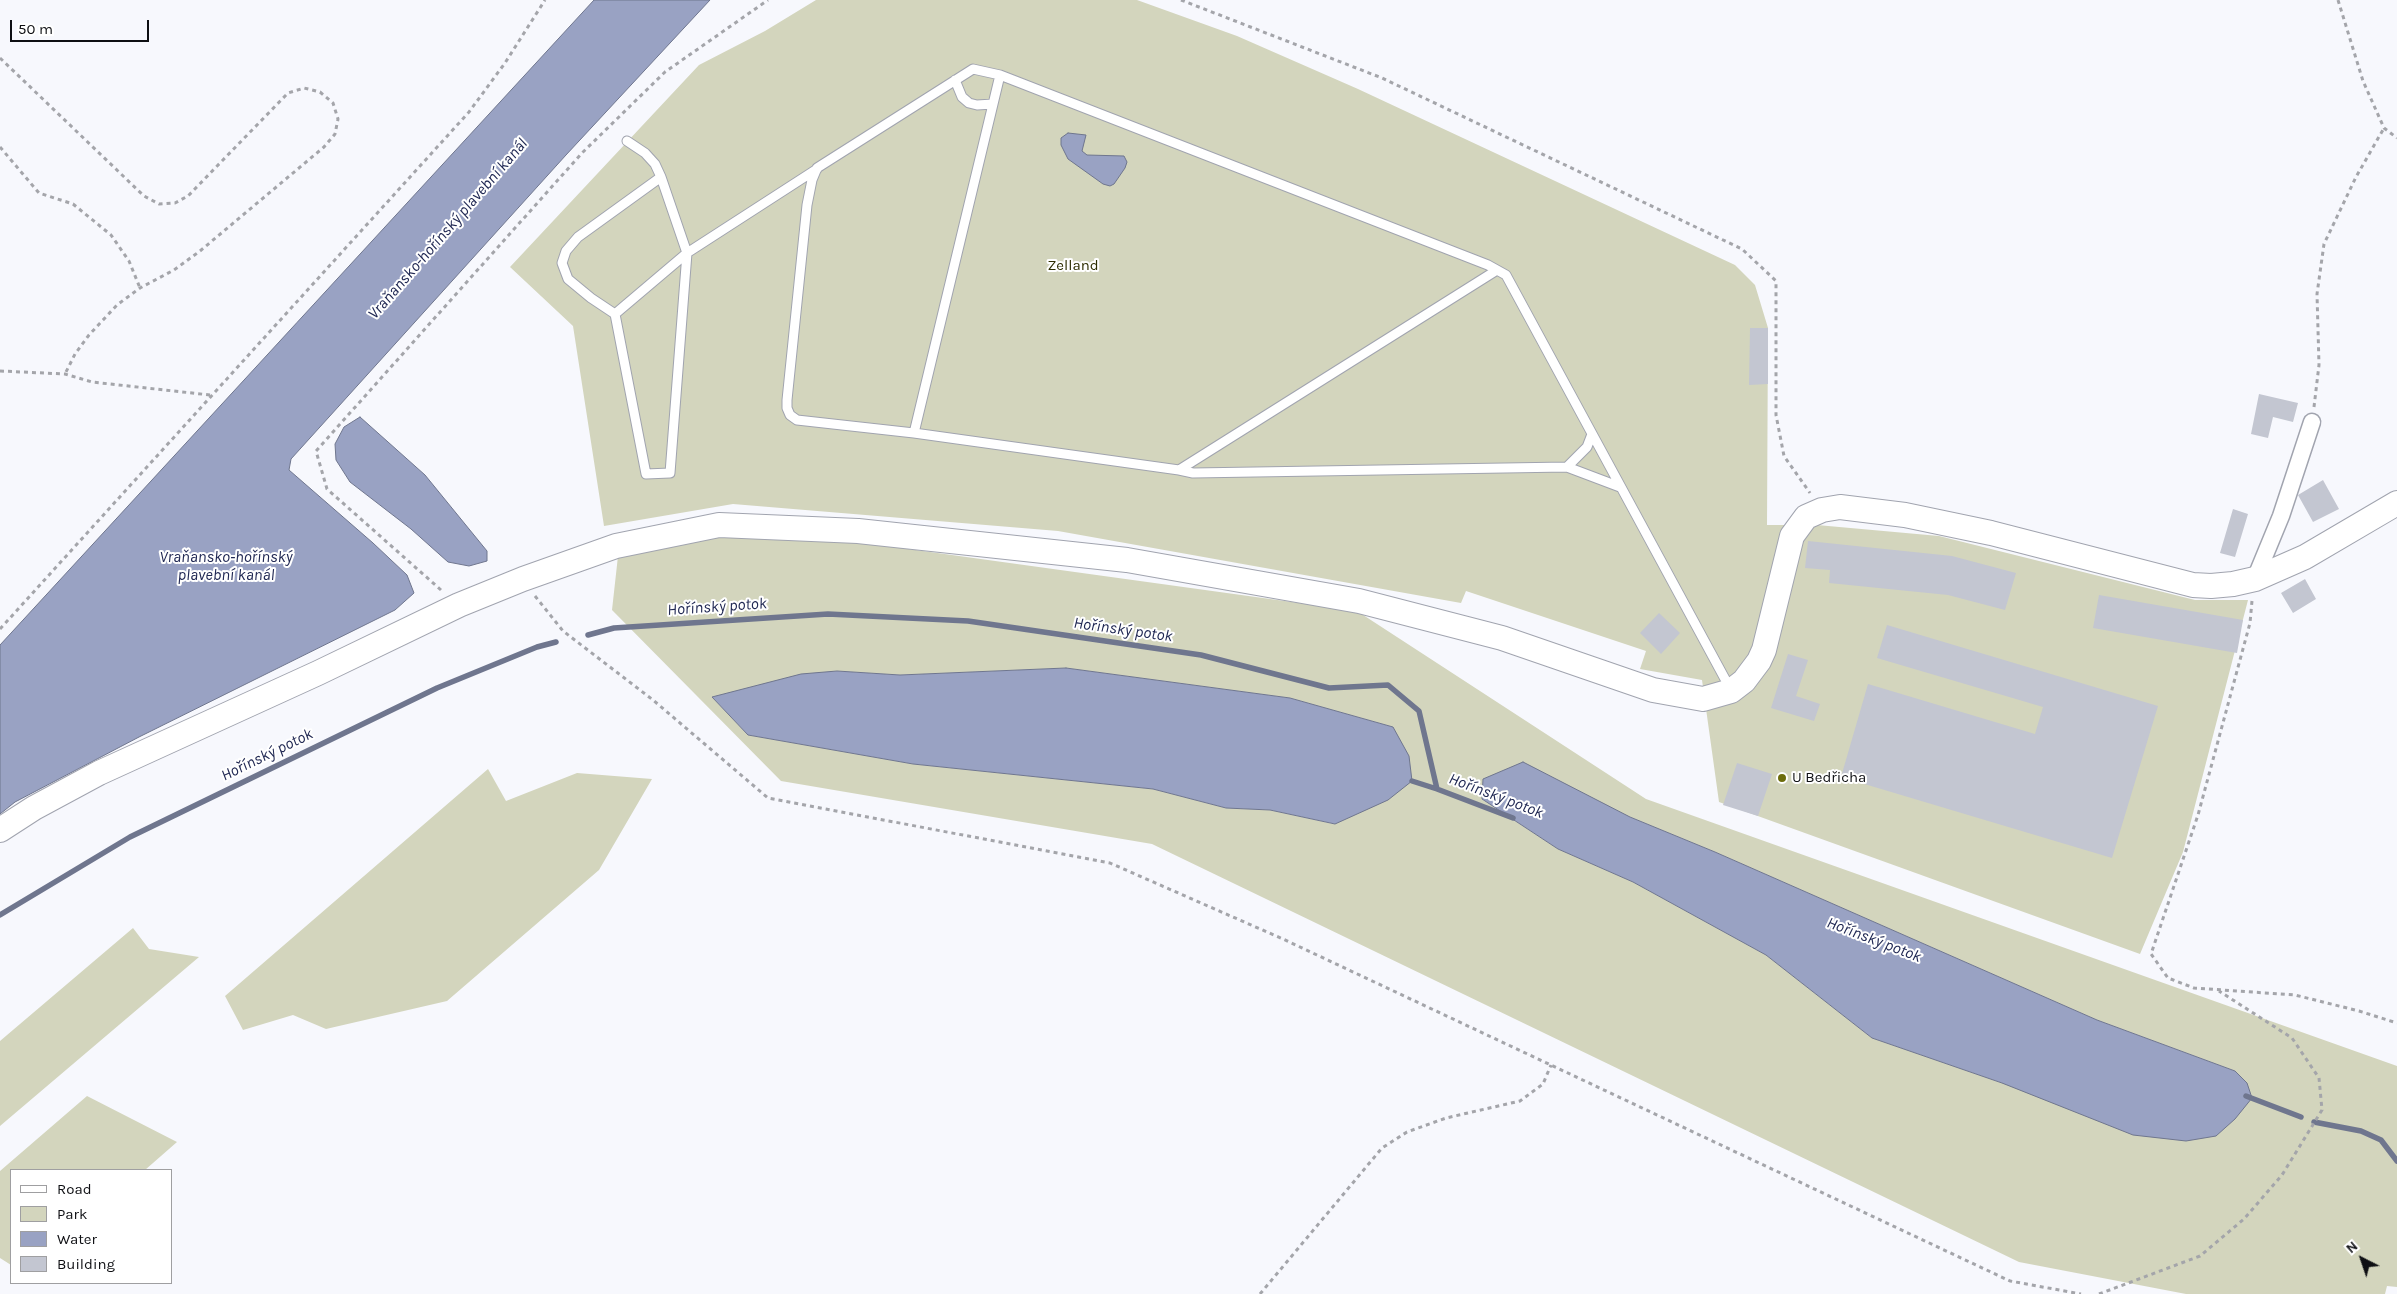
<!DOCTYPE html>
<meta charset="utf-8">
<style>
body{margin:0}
#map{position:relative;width:2397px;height:1294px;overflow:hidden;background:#f7f8fd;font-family:Karla,sans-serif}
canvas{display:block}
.legend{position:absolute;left:10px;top:1169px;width:162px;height:115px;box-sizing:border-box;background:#fff;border:1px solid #9f9fa1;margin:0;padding:6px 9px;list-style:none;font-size:15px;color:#0e0f13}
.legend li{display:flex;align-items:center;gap:10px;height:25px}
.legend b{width:25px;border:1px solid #9f9fa1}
.north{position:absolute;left:2337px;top:1234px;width:50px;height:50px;-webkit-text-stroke:4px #fff;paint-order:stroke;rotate:319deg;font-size:14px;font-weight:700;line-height:20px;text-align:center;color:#0e0f13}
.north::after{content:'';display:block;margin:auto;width:18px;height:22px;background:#0e0f13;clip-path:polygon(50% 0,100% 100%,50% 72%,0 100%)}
.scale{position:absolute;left:10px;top:20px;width:139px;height:22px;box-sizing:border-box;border:2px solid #0e0f13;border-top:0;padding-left:6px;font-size:15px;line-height:18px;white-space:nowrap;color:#0e0f13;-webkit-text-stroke:4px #fff;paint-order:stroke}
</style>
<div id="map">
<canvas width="2397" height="1294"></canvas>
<ul class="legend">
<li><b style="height:6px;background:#fff"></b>Road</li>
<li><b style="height:14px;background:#d3d5bd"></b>Park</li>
<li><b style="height:14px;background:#99a2c3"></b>Water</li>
<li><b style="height:14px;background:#c3c6d1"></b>Building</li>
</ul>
<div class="north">N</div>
<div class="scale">50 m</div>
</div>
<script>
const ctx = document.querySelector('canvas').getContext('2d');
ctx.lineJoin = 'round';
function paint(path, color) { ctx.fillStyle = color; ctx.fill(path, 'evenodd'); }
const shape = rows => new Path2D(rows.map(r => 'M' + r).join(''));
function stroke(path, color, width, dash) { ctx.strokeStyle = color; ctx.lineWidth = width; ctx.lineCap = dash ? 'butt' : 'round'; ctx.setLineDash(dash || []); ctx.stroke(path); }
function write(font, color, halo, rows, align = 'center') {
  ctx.font = font + ' Karla,sans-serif'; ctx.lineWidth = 4; ctx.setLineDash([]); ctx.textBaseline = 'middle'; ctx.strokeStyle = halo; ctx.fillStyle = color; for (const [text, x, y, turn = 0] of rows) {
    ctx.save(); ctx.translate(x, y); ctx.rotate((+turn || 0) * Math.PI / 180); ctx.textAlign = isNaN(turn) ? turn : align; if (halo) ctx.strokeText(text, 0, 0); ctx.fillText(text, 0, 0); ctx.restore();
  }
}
paint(shape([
 [816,0,1137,0,1237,36,1358,89,1735,265,1755,285,1768,328,1767,525,1817,525,1939,536,2195,600,2248,600,2183,852,2140,954,1719,802,1702,680,1640,669,1646,651,1466,591,1461,603,1058,531,733,504,604,526,573,326,510,267,699,65,765,31],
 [742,526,1357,611,1646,799,2397,1066,2397,1287,2387,1286,2385,1294,2186,1294,2019,1262,1152,844,781,781,612,610,618,556],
 [1066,668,1290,698,1393,727,1334,824,1270,810,1226,808,1153,789,913,764,748,735,712,697,837,671,900,675],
 [1483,779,1630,817,1715,852,2097,1020,2235,1071,2002,1083,1872,1038,1766,955,1633,882,1558,849,1483,800],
 [488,769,506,801,577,773,652,779,599,870,447,1001,326,1029,293,1015,243,1030,225,996],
 [133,928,149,949,199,957,0,1126,0,1041],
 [87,1096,177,1142,145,1170,11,1170,11,1265,0,1258,0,1171]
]), '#d3d5bd');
const water = shape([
 [594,0,710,0,566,155,291,459,289,470,373,543,407,575,414,593,395,610,139,737,15,802,0,814,0,645,594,0],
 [1068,133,1086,135,1082,151,1087,155,1124,156,1127,162,1125,168,1114,184,1110,186,1103,184,1068,159,1061,145,1061,138,1068,133],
 [360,417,425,475,487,551,487,561,469,566,448,562,411,529,350,482,336,460,335,444,344,427,360,417],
 [1066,668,1290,698,1393,727,1409,756,1412,781,1388,800,1335,824,1270,810,1226,808,1153,789,913,764,748,735,712,697,801,674,837,671,900,675,1066,668],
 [1523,762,1630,817,1715,852,2097,1020,2235,1071,2247,1083,2252,1098,2235,1119,2216,1136,2186,1141,2133,1135,2002,1083,1872,1038,1766,955,1633,882,1558,849,1482,799,1483,779,1523,762]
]);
paint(water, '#99a2c3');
stroke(water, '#6f768e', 1);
stroke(shape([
 [588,635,614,628,828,614,968,621,1201,655,1329,688,1388,685,1419,711,1437,789,1513,818],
 [1412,781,1437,789],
 [0,915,130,837,437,688,537,647,556,642],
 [2246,1096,2301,1117],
 [2314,1122,2361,1131,2381,1140,2397,1161]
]), '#6f768e', 5.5);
paint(shape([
 [1750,328,1768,328,1768,384,1749,385],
 [2259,394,2298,403,2293,422,2273,417,2268,438,2251,434],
 [2323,480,2339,509,2313,522,2298,495],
 [2233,509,2248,514,2235,557,2220,553],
 [1808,541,1952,556,2016,573,2005,610,1948,595,1829,583,1830,570,1805,568],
 [2305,579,2316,599,2293,613,2281,593],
 [2099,595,2243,620,2237,653,2093,628],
 [1659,613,1680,633,1661,654,1640,633],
 [1887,625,2158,706,2112,858,1841,777,1868,684,2035,734,2043,707,1877,658],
 [1788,654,1808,660,1796,696,1820,704,1814,721,1771,708],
 [1737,763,1772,774,1758,816,1723,805]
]), '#c3c6d1');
const lane = shape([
 [1000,75,914,433,1179,470],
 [955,80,962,97,969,103,977,105,993,104],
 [627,141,645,153,655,164,661,177],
 [1497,270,1179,470,1193,473,1567,467],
 [615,314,687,253,661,177,578,237,566,251,562,263,568,279,591,298,615,314,646,474,670,473,687,253,817,169],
 [914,433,797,420,790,415,787,408,787,400,807,205,812,180,817,168,973,69,1000,75,1488,265,1506,275,1731,690],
 [1592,434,1587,447,1567,467,1620,487]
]);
const street = shape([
 [2255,579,2281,516,2312,422]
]);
const secondary = shape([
 [0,830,34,808,99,773,318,673,459,605,523,579,616,546,719,525,858,531,1127,560,1359,601,1502,638,1653,690,1703,699,1731,691,1744,681,1759,661,1764,650,1792,536,1806,517,1822,510,1840,507,1905,515,1991,533,2193,585,2211,586,2233,584,2255,579,2305,557,2397,503]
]);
stroke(lane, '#a1a4af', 11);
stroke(street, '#a1a4af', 19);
stroke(secondary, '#a1a4af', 26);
stroke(shape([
 [1181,0,1382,78,1742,249,1776,281,1776,415,1784,456,1810,493],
 [2338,0,2363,81,2384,128,2397,138],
 [0,58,144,196,159,204,175,203,188,196,288,93,304,88,320,92,333,103,338,119,335,134,324,147,200,251,174,270,140,288,117,305,89,335,75,354,65,374],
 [0,147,39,193,73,204,111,235,129,261,140,288],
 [0,371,65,374,92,382,210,395],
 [2314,407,2319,365,2317,294,2324,244,2356,177,2384,128],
 [441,590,327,489,316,451,582,153,665,72,768,0],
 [535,596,563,631,653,700,768,798,1110,863,1283,939,2010,1281,2081,1294],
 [2252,601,2250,623,2198,815,2151,954,2168,978,2194,988,2295,995,2359,1011,2397,1023],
 [0,629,469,112,505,63,545,0],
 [1260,1294,1382,1148,1407,1132,1446,1118,1520,1101,1543,1084,1551,1065],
 [2099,1294,2200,1256,2244,1219,2282,1175,2322,1110,2319,1078,2292,1038,2219,991]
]), '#a4a5aa', 3, [4, 4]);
stroke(lane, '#fff', 9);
stroke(street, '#fff', 16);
stroke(secondary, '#fff', 24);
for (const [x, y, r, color] of [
 [1782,778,5,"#6c6c0b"]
]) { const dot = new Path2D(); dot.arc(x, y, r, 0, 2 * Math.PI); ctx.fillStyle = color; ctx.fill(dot); stroke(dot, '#fff', 2); }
write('15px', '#2d2d00', '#fff', [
 ["Zelland",1073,266]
]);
write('15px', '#0e0f13', '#fff', [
 ["U Bedřicha",1792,778]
], 'left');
write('italic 16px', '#202853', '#fff', [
 ["Vraňansko-hořínský plavební kanál",448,229,-49],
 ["Vraňansko-hořínský",226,557],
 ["plavební kanál",226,575],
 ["Hořínský potok",717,607,-4],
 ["Hořínský potok",1123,630,8],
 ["Hořínský potok",267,755,-26],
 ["Hořínský potok",1496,796,21],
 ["Hořínský potok",1874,940,21]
]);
</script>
